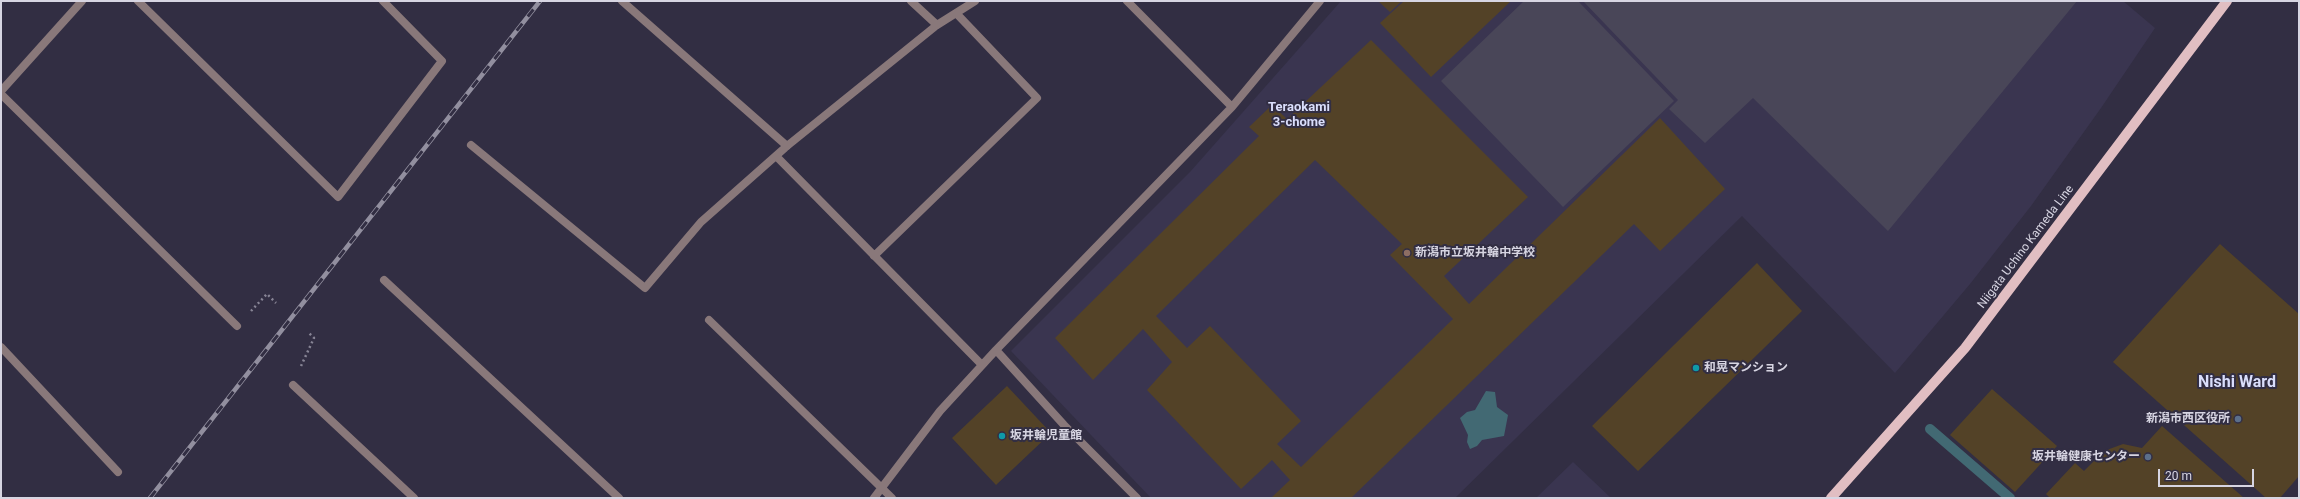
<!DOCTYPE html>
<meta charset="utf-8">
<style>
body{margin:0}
#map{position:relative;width:2300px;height:499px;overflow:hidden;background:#322e43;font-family:Roboto,sans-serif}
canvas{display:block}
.frame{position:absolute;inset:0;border:2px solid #d7d5e2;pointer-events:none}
.scale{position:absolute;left:2158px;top:469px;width:96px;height:18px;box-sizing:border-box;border:2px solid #d7d5e2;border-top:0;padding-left:5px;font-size:12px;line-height:14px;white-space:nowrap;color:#d7d5e2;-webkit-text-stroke:3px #322e43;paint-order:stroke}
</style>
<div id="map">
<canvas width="2300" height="499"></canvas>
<div class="frame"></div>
<div class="scale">20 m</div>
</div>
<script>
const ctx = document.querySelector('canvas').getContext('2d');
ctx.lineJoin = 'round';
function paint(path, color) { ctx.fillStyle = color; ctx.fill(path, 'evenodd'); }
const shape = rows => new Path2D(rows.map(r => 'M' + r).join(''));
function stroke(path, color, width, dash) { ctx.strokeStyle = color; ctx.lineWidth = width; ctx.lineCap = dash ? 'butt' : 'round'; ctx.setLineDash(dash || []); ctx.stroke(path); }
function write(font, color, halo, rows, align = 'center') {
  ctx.font = font + ' Roboto,"Noto Sans JP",sans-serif'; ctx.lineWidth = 4; ctx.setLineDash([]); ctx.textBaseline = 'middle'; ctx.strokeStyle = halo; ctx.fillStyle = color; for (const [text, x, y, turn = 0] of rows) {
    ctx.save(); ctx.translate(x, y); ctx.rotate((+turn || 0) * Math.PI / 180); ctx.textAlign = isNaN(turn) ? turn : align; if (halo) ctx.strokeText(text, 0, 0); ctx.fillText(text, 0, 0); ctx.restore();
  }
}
paint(shape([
 [1341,1,2123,1,2155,28,2101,108,2031,206,1970,284,1895,373,1742,216,1455,498,1151,498,1011,351,1190,172],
 [1573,462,1611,498,1536,498]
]), '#3a3550');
paint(shape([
 [1524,1,1578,1,1674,101,1563,207,1441,81],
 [1583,1,2077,1,1888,231,1753,98,1705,143,1669,109,1678,100]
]), '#494658');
paint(shape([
 [1486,391,1495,392,1497,407,1508,415,1504,436,1482,440,1477,446,1470,449,1467,442,1468,435,1460,418,1467,412,1475,410]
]), '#426973');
stroke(shape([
 [1930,429,2010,498]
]), '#426973', 10);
paint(shape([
 [1378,1,1402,1,1390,12],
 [1404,1,1511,1,1431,77,1380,23],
 [1371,40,1528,197,1444,276,1469,304,1660,118,1725,189,1660,251,1634,224,1351,498,1271,498,1290,480,1272,460,1241,489,1147,390,1172,362,1143,329,1093,380,1055,338,1259,136,1249,127,1272,105,1287,119],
 [1315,160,1402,244,1390,255,1453,319,1301,467,1277,444,1301,421,1210,326,1187,348,1156,316],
 [2220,244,2299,314,2299,476,2280,498,2266,498,2113,362],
 [1757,263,1802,311,1638,471,1592,426],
 [1007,386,1051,433,996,485,952,438],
 [1992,389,2057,446,2015,492,1950,435],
 [2162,426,2244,498,2050,498,2046,494,2075,463,2084,471,2104,451,2123,444,2142,448]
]), '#534227');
stroke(shape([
 [251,311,267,294,276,303],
 [301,366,314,338,308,332]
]), '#878495', 2.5, [2, 3]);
stroke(shape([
 [138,1,338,197,442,61,383,1],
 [622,1,787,146],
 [911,1,937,25],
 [1127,1,1232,107],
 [1,91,82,1],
 [1,94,237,326],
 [471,145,645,288,701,222,787,146,937,25,975,1],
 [777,157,982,365],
 [874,256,1037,98,956,13],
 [384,280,619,498],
 [709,320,892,498],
 [1,347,118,472],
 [996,350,1064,425,1137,498],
 [293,385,414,498],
 [874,498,940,411,996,350,1232,107,1320,1]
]), '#89787a', 8);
stroke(shape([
 [1831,498,1965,348,2227,1]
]), '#e1bec2', 10);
const rail = shape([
 [150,498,540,1]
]);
stroke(rail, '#928f9f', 4.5);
stroke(rail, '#322e43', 3, [9]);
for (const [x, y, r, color] of [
 [1407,253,4,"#8d6e63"],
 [1696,368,4,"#0f9aa8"],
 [2238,419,4,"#5c6f8a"],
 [1002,436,4,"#0f9aa8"],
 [2148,457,4,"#5c6f8a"]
]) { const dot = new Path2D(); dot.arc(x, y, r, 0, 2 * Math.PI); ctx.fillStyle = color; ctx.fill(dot); stroke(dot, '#322e43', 1.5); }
write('12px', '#d7d5e2', '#322e43', [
 ["Niigata Uchino Kameda Line",2026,247,-53]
]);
write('bold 12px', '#d7d5e2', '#322e43', [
 ["新潟市立坂井輪中学校",1415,253],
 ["和晃マンション",1704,368],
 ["新潟市西区役所",2230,419,"right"],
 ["坂井輪児童館",1010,436],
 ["坂井輪健康センター",2140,457,"right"]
], 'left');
write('bold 13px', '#dadefb', '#322e43', [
 ["Teraokami",1299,108],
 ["3-chome",1299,123]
]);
write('bold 16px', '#dadefb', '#322e43', [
 ["Nishi Ward",2237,383]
]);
</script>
